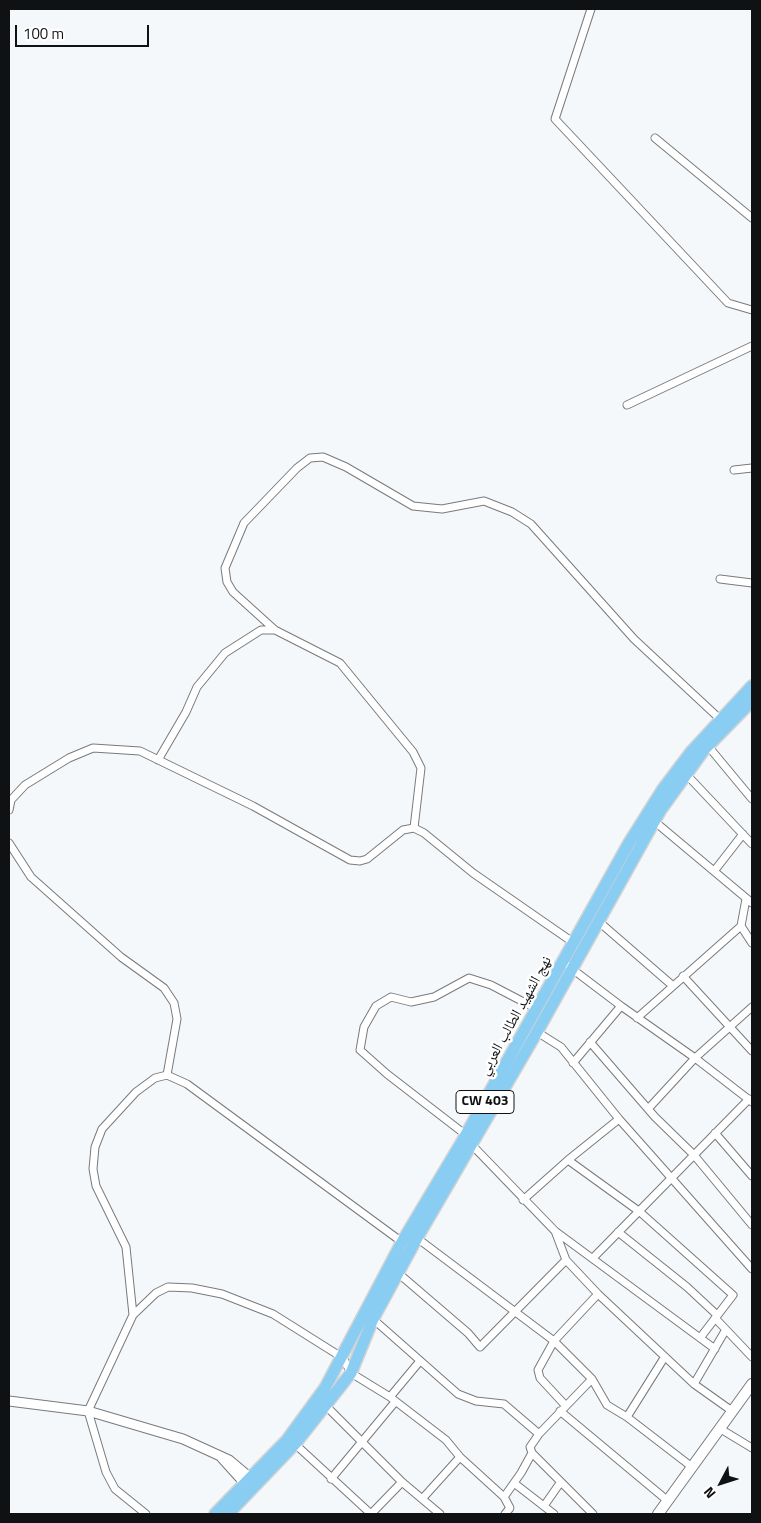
<!DOCTYPE html>
<meta charset="utf-8">
<style>
body{margin:0}
#map{position:relative;width:761px;height:1523px;overflow:hidden;background:#f4f8fb;font-family:"Titillium Web",sans-serif}
canvas{display:block}
.frame{position:absolute;inset:0;border:10px solid #101112;pointer-events:none}
.north{position:absolute;left:696px;top:1458px;width:50px;height:50px;-webkit-text-stroke:4px #fff;paint-order:stroke;rotate:230deg;font-size:14px;font-weight:700;line-height:20px;text-align:center;color:#101112}
.north::after{content:'';display:block;margin:auto;width:18px;height:22px;background:#101112;clip-path:polygon(50% 0,100% 100%,50% 72%,0 100%)}
.scale{position:absolute;left:15px;top:25px;width:134px;height:22px;box-sizing:border-box;border:2px solid #101112;border-top:0;padding-left:6px;font-size:15px;line-height:18px;white-space:nowrap;color:#101112;-webkit-text-stroke:4px #fff;paint-order:stroke}
</style>
<div id="map">
<canvas width="761" height="1523"></canvas>
<div class="frame"></div>
<div class="north">N</div>
<div class="scale">100 m</div>
</div>
<script>
const ctx = document.querySelector('canvas').getContext('2d');
ctx.lineJoin = 'round';
const shape = rows => new Path2D(rows.map(r => 'M' + r).join(''));
function stroke(path, color, width, dash) { ctx.strokeStyle = color; ctx.lineWidth = width; ctx.lineCap = dash ? 'butt' : 'round'; ctx.setLineDash(dash || []); ctx.stroke(path); }
function write(font, color, halo, rows, align = 'center') {
  ctx.font = font + ' "Titillium Web","Noto Naskh Arabic",sans-serif'; ctx.lineWidth = 5; ctx.setLineDash([]); ctx.textBaseline = 'middle'; ctx.strokeStyle = halo; ctx.fillStyle = color; for (const [text, x, y, turn = 0] of rows) {
    ctx.save(); ctx.translate(x, y); ctx.rotate((+turn || 0) * Math.PI / 180); ctx.textAlign = isNaN(turn) ? turn : align; if (halo) ctx.strokeText(text, 0, 0); ctx.fillText(text, 0, 0); ctx.restore();
  }
}
const minor = shape([
 [591,9,555,119,728,303,752,310],
 [655,138,752,218],
 [627,405,752,346],
 [734,470,752,468],
 [720,579,752,583],
 [275,630,233,592,227,582,225,568,244,523,297,468,310,458,323,457,346,467,413,506,442,509,484,501,512,512,531,524,634,639,721,720],
 [708,746,752,799],
 [158,760,186,712,197,687,225,653,261,630,275,630,340,663,413,752,421,768,414,828],
 [685,773,752,844],
 [9,810,11,800,25,785,69,758,93,748,140,751,253,806,350,860,360,861,367,859,403,830,414,828,424,833,473,873,574,943],
 [654,821,752,903],
 [9,843,31,877,121,957,164,988,174,1003,177,1019,167,1075],
 [715,870,743,834],
 [598,921,673,986],
 [741,926,752,943],
 [563,962,621,1006,695,1058,752,1102],
 [683,976,752,1051],
 [637,1018,741,926,746,899],
 [537,1032,561,1047,619,1119,752,1269],
 [590,1042,655,1117,694,1155,752,1225],
 [573,1063,621,1006],
 [648,1109,695,1058,752,1007],
 [715,1133,752,1176],
 [466,1135,387,1074,360,1050,364,1027,376,1006,391,997,411,1002,434,997,469,978,491,985,537,1009],
 [472,1145,555,1231,566,1260,598,1294,694,1384,732,1411],
 [568,1160,619,1119],
 [523,1200,568,1160,640,1212,733,1295,700,1338],
 [555,1231,715,1349],
 [618,1232,687,1287,716,1314],
 [417,1238,554,1341,592,1379,607,1405,627,1417,692,1467],
 [593,1258,749,1099],
 [398,1273,468,1333,480,1347,566,1260],
 [133,1315,156,1293,168,1287,192,1288,222,1294,273,1314,343,1358,351,1373,390,1397,446,1440,460,1457,504,1497,510,1508,505,1514],
 [715,1318,752,1357],
 [373,1319,458,1394,476,1401,504,1404,539,1434],
 [694,1384,725,1331],
 [390,1397,420,1361],
 [325,1405,402,1482,440,1514],
 [565,1405,540,1378,538,1370,554,1341,598,1294],
 [560,1411,668,1501],
 [627,1417,664,1358],
 [719,1428,752,1448],
 [295,1444,371,1514],
 [532,1453,593,1514],
 [331,1479,395,1402],
 [514,1483,554,1514],
 [504,1497,521,1473,532,1453,530,1447,539,1434,592,1379],
 [422,1499,460,1457],
 [544,1506,560,1483],
 [146,1514,115,1489,106,1472,88,1411,133,1315,126,1247,96,1186,93,1169,95,1147,102,1129,136,1092,155,1078,167,1075,187,1084,402,1242],
 [371,1514,402,1482]
]);
const tertiary = shape([
 [9,1401,88,1411,183,1439,229,1460,254,1481],
 [221,1457,249,1488]
]);
const secondary = shape([
 [658,1514,752,1384]
]);
const primary = shape([
 [215,1514,287,1440,325,1388,402,1242,463,1140,629,843,663,789,691,752,752,686],
 [228,1514,295,1444,351,1373,373,1319,417,1238,537,1032,660,811,704,750,752,701]
]);
stroke(minor, '#777b7d', 9);
stroke(tertiary, '#777b7d', 11);
stroke(secondary, '#777b7d', 12);
stroke(primary, '#d4d4d4', 14);
stroke(minor, '#fff', 7);
stroke(tertiary, '#fff', 9);
stroke(secondary, '#fff', 10);
stroke(primary, '#8acdf2', 11);
for (const [x, y, w] of [
 [485,1102,58]
]) { const box = new Path2D(); box.roundRect(x - w / 2, y - 11.5, w, 23, 4); ctx.fillStyle = '#fff'; ctx.fill(box); stroke(box, '#101112', 1); }
write('bold 14px', '#101112', null, [
 ["CW 403",485,1102]
]);
write('15px', '#101112', '#fff', [
 ["نهج الشهيد الطالب العربي",516,1016,-61]
]);
</script>
